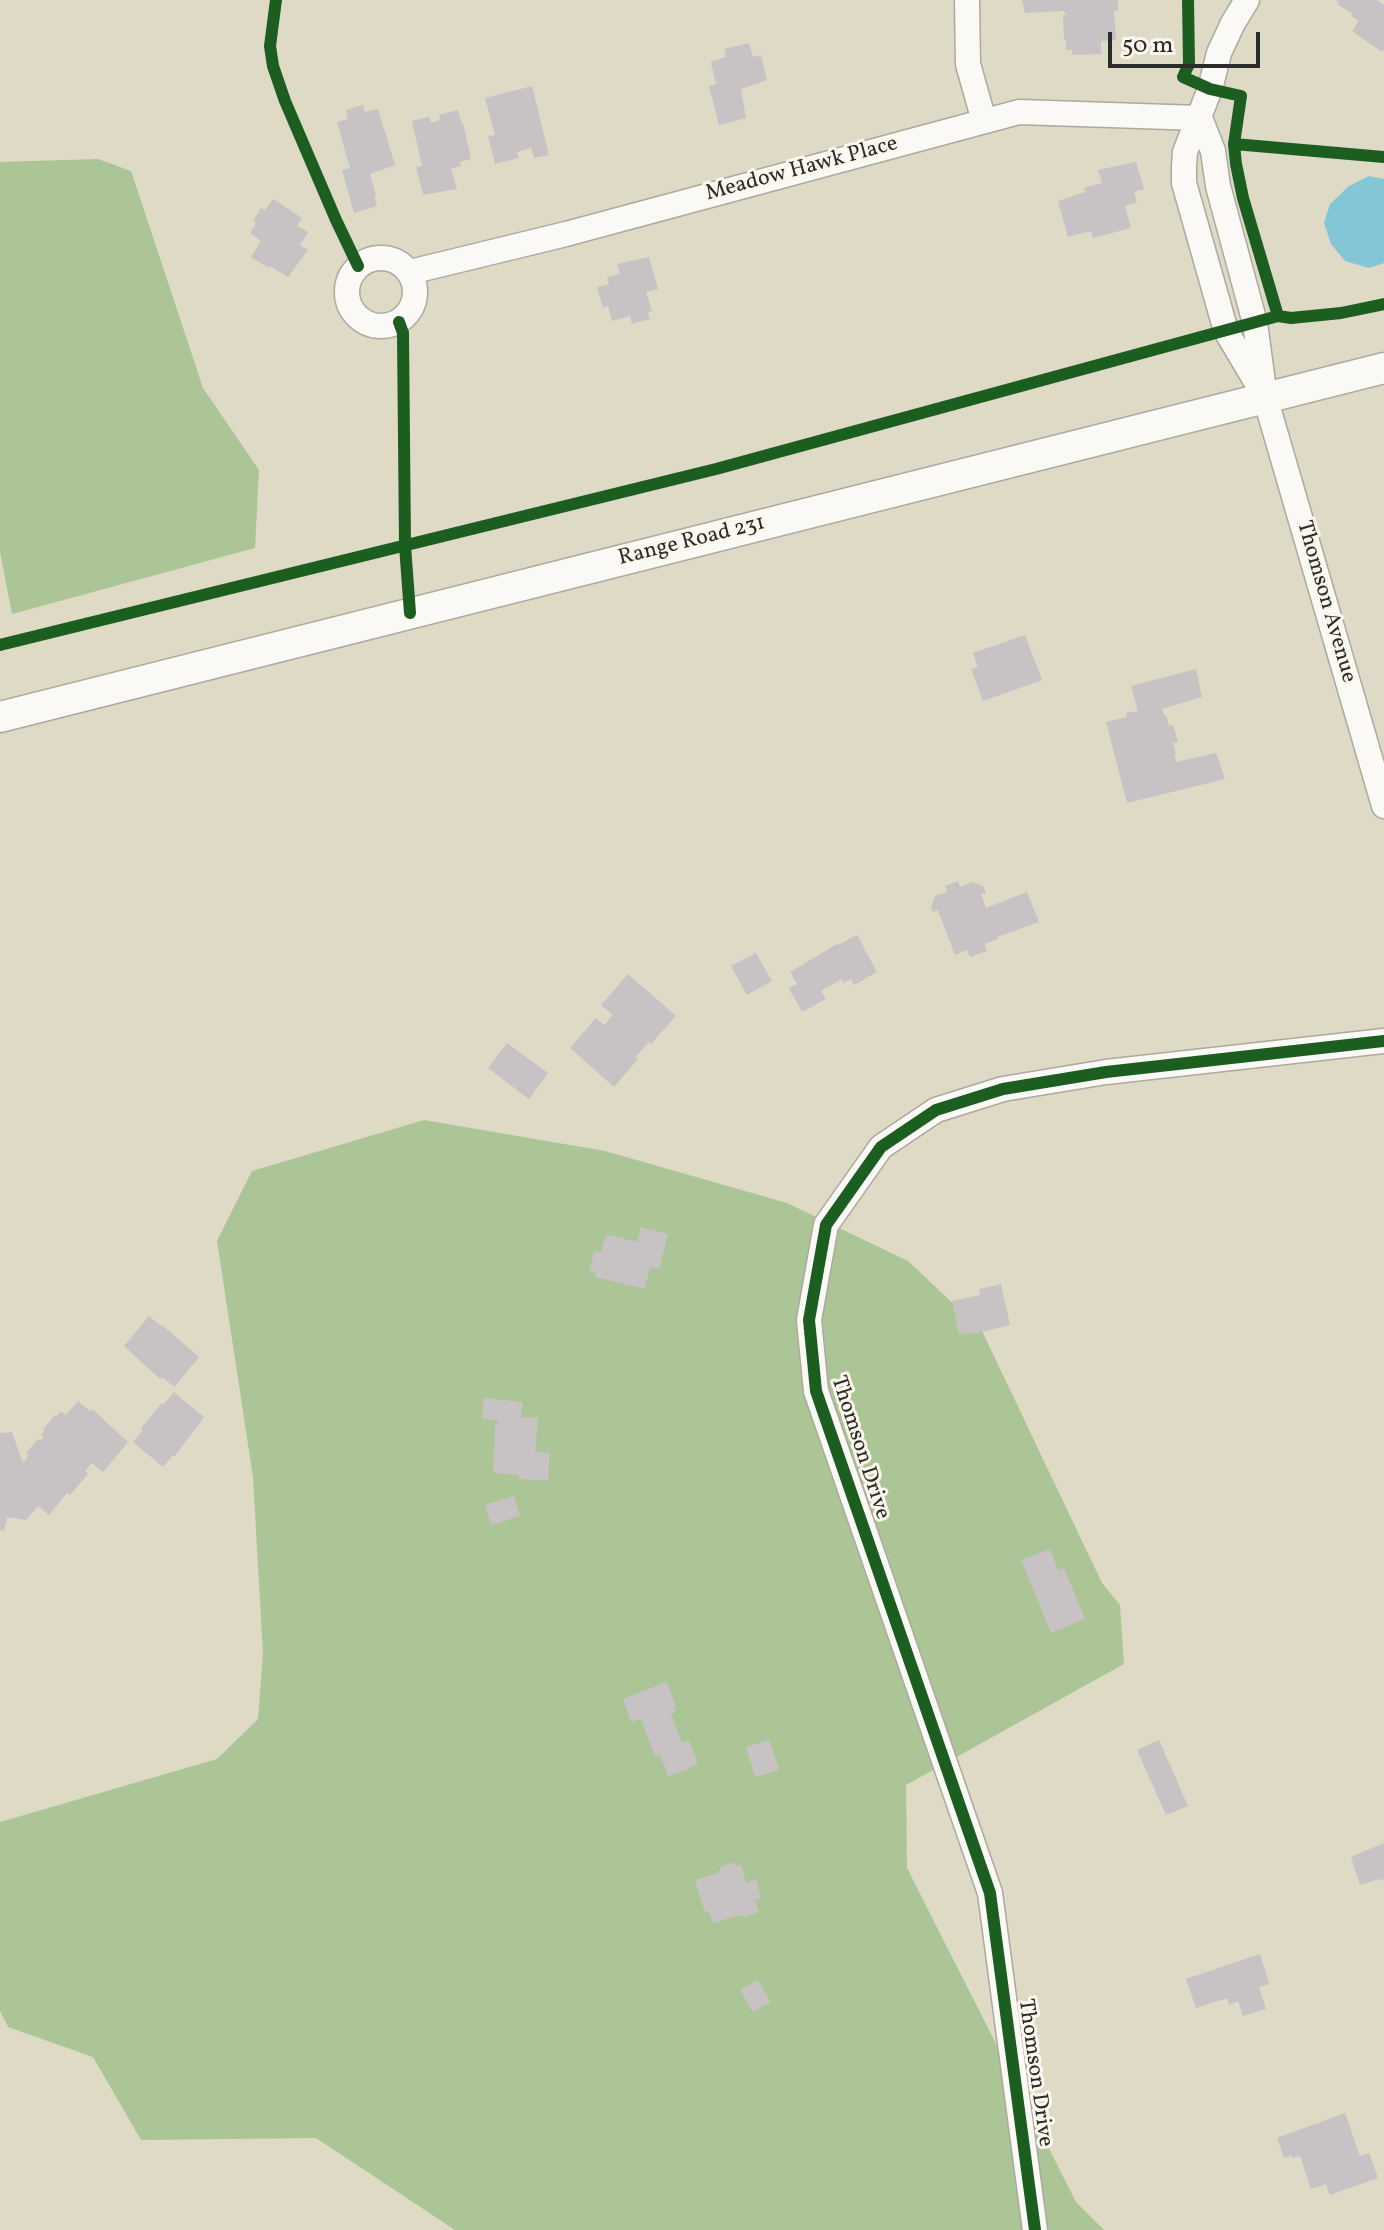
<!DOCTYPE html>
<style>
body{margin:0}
#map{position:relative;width:1384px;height:2230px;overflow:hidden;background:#dedac6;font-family:Vollkorn,serif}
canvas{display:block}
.scale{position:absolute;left:1108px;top:32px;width:152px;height:36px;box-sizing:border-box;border:4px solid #2b2b2b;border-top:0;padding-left:10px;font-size:24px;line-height:28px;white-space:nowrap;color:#2b2b2b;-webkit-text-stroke:6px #fbf7ec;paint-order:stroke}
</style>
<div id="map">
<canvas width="1384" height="2230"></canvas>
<div class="scale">50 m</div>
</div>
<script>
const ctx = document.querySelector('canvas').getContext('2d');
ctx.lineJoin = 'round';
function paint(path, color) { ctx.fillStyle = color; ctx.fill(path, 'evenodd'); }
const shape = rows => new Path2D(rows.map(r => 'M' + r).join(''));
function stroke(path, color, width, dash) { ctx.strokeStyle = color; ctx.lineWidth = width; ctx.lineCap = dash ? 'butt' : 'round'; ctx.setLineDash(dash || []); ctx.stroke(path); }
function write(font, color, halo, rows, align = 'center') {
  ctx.font = font + ' Vollkorn,serif'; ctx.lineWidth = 6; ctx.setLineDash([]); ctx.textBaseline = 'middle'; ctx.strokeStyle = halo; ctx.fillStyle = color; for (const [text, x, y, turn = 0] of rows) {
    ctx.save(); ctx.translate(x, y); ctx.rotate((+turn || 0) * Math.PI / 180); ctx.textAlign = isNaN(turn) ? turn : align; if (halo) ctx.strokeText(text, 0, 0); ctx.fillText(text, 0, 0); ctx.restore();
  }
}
paint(shape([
 [98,159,131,171,203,388,259,470,255,548,12,614,0,552,0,162],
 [424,1120,605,1151,787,1203,908,1261,982,1331,1102,1583,1120,1605,1124,1664,906,1785,907,1868,1076,2202,1104,2230,455,2230,316,2138,141,2140,93,2057,8,2027,0,2011,0,1822,217,1759,258,1719,263,1653,253,1477,217,1241,252,1171]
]), '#acc596');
paint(shape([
 [1369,176,1384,179,1384,263,1369,268,1345,261,1331,244,1324,223,1330,204,1349,186]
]), '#84c6d5');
paint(shape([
 [1022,0,1118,0,1118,11,1114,11,1116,40,1101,41,1101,54,1072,55,1072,50,1066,50,1066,40,1064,40,1063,15,1067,15,1063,11,1025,13],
 [1335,0,1377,0,1384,5,1384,49,1382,52,1352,31,1359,21,1351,16,1353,14,1337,4,1339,2],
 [749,43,753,57,761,55,767,80,741,89,746,118,719,125,709,86,716,84,711,62,726,57,724,49],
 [532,86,549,155,534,158,531,148,517,152,519,158,495,164,488,136,495,135,485,98],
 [363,105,365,112,378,109,395,165,370,174,376,195,374,196,377,206,354,213,342,170,350,168,337,122,348,119,346,110],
 [458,110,462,124,463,123,471,159,460,162,461,166,451,169,457,189,423,195,416,167,422,166,412,121,429,117,431,123,440,120,439,115],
 [1136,162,1144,189,1134,192,1137,202,1125,206,1131,228,1093,238,1091,231,1068,237,1058,201,1085,192,1084,188,1102,183,1098,170],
 [273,199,302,218,297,226,308,232,300,245,308,250,288,277,270,266,269,268,251,257,261,241,250,233,256,223,253,221,261,208,265,210],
 [649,257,658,289,646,292,652,311,648,312,650,319,632,324,630,316,612,321,608,306,603,308,597,287,609,284,607,277,620,274,617,264],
 [1025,635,1042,680,983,701,971,669,978,667,973,653],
 [1196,669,1202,697,1162,709,1164,715,1166,715,1169,726,1173,725,1178,742,1173,743,1176,755,1174,755,1176,762,1216,753,1225,779,1127,803,1106,722,1127,717,1126,713,1138,711,1131,686],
 [958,881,960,887,973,882,983,886,986,893,981,894,986,908,1027,892,1039,922,997,937,998,939,984,944,987,951,970,957,967,950,955,955,938,910,933,912,931,907,935,896,947,892,945,886],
 [857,935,877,972,854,985,851,979,844,983,842,979,821,991,826,999,802,1012,789,988,797,984,790,972,837,944,838,945],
 [756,953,772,981,747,995,731,966],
 [628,974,676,1016,651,1044,649,1042,635,1057,638,1059,614,1087,570,1048,596,1018,604,1025,613,1015,601,1005],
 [507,1043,548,1073,529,1099,488,1068],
 [641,1227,668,1234,659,1269,650,1267,645,1289,595,1277,596,1273,589,1271,594,1251,601,1252,606,1234,637,1242],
 [1001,1284,1010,1325,974,1334,974,1332,959,1335,952,1301,980,1295,979,1289],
 [149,1316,161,1326,162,1325,199,1357,174,1387,162,1377,160,1379,124,1346],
 [174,1392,204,1417,175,1456,173,1455,163,1467,133,1442,143,1430,141,1428,162,1403,164,1404],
 [483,1398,523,1402,521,1417,538,1418,535,1452,550,1453,548,1481,519,1479,519,1475,493,1473,495,1425,497,1425,498,1420,482,1419],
 [78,1401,90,1411,92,1409,128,1442,103,1472,92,1463,85,1471,88,1474,70,1495,67,1493,49,1515,38,1506,26,1520,7,1517,4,1531,0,1530,0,1433,12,1432,23,1463,29,1455,26,1453,38,1439,41,1441,44,1437,41,1435,45,1430,43,1429,55,1415,57,1416,61,1411,66,1415],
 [514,1496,520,1516,491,1525,485,1505],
 [1050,1549,1058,1570,1064,1568,1085,1619,1051,1633,1021,1560],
 [667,1682,676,1706,674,1707,676,1712,671,1714,682,1743,689,1740,698,1764,688,1768,689,1769,668,1776,660,1755,655,1757,641,1719,631,1722,623,1699],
 [770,1740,779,1770,755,1777,746,1747],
 [1159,1740,1188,1806,1166,1815,1137,1750],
 [1384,1843,1384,1879,1379,1881,1378,1879,1360,1885,1351,1857],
 [735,1862,736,1866,741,1865,746,1883,756,1880,761,1898,755,1900,759,1912,743,1917,739,1915,713,1923,709,1913,704,1910,695,1880,718,1873,722,1866],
 [1260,1954,1269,1984,1259,1987,1266,2009,1243,2016,1238,2001,1229,2005,1227,1998,1196,2008,1186,1979],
 [758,1980,771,2002,753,2012,740,1990],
 [1345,2113,1360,2156,1369,2153,1378,2178,1330,2195,1326,2184,1311,2189,1300,2156,1292,2158,1292,2155,1284,2158,1277,2138]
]), '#c7c2c3');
const minor = shape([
 [967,0,968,64,984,121],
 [1247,0,1233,23,1219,53,1210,89,1185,152,1184,166,1184,183,1226,331,1258,385],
 [1200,118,1213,151,1218,186,1255,323,1265,397,1384,806],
 '347 292a34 34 0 1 1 68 0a34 34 0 1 1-68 0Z',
 [410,272,566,234,1019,112,1200,118],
 [1035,2230,990,1893,816,1391,809,1320,826,1225,881,1147,936,1110,1003,1089,1106,1072,1384,1041]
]);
const tertiary = shape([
 [0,717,1384,368]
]);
stroke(minor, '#aca99d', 27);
stroke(tertiary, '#aca99d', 33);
stroke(minor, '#faf9f6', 24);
stroke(tertiary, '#faf9f6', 30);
stroke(shape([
 [276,0,270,46,273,66,285,101,336,220,358,266],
 [1188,0,1189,64,1183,77,1210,89,1241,96,1234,144],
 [1278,316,1243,198,1236,164,1234,144,1384,157],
 [399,322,403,333,405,546,410,613],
 [0,645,716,469,1278,316,1291,318,1341,313,1384,304],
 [1035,2230,990,1893,816,1391,809,1320,826,1225,881,1147,936,1110,1003,1089,1106,1072,1384,1041]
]), '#1b5e20', 12);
write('22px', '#2b2b2b', '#fbf7ec', [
 ["Meadow Hawk Place",802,170,-15],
 ["Range Road 231",692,542,-14],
 ["Thomson Avenue",1325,602,74],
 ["Thomson Drive",859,1448,72],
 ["Thomson Drive",1034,2073,82]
]);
</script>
